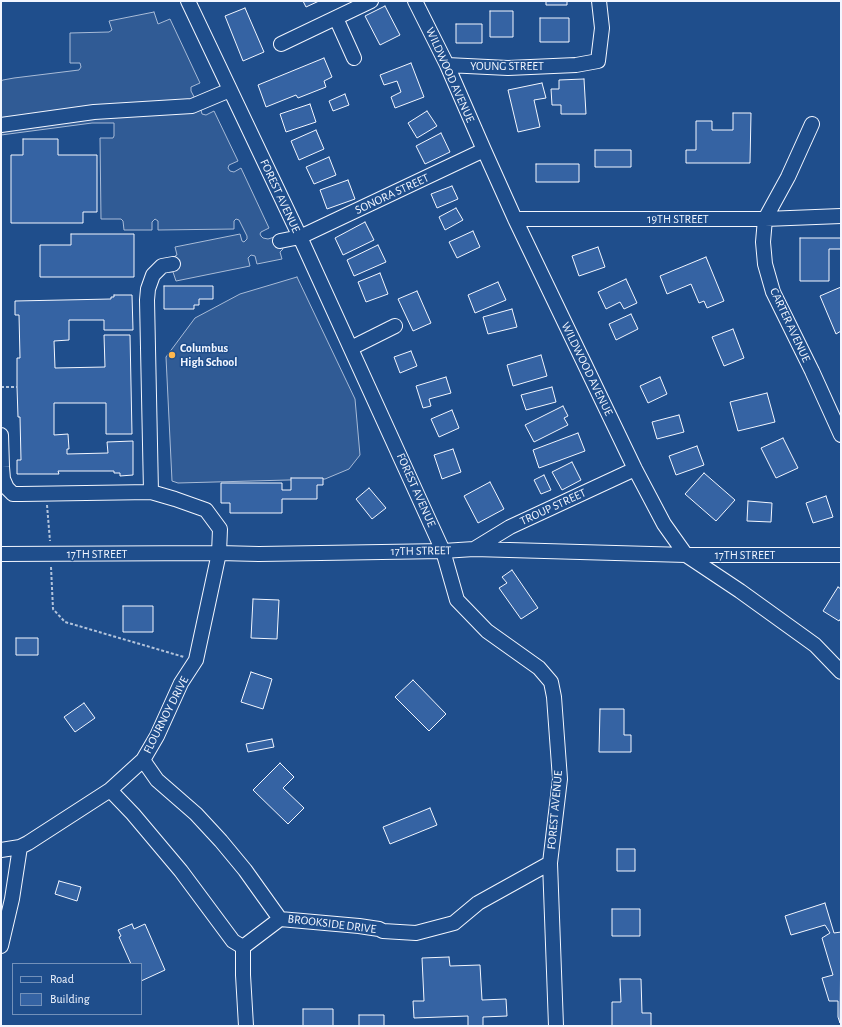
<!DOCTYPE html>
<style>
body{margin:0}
#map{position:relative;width:842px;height:1027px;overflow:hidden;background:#1f4e8c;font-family:"Alegreya Sans",sans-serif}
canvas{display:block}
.frame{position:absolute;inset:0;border:2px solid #f2f6ff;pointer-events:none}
.legend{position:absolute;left:12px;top:963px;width:130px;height:52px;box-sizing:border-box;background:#1f4e8c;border:1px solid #7391ba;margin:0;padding:5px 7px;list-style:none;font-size:12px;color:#f2f6ff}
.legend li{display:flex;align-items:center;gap:8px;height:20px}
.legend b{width:20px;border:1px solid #7391ba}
</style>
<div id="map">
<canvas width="842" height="1027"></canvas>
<div class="frame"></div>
<ul class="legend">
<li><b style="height:5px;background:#1f4e8c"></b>Road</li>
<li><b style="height:11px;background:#3563a3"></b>Building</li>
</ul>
</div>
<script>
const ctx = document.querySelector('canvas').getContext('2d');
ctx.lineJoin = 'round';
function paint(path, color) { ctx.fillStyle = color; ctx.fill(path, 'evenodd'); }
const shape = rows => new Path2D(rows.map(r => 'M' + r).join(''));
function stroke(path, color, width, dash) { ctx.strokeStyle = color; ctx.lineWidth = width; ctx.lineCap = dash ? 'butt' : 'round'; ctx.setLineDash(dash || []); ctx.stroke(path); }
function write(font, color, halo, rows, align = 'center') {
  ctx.font = font + ' "Alegreya Sans",sans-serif'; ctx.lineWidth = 3; ctx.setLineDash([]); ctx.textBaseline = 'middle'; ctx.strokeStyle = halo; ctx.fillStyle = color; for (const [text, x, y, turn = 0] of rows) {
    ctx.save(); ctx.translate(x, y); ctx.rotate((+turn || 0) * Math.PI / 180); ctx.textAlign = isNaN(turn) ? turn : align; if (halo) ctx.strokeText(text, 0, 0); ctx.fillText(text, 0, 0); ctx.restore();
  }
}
const built = shape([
 [154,12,158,24,170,19,200,83,191,87,191,91,201,110,202,114,206,115,214,111,238,161,229,165,228,168,230,171,234,172,241,168,269,228,261,232,260,234,261,236,263,238,268,239,278,236,283,249,280,252,282,259,257,264,255,256,251,255,248,258,250,266,176,281,173,272,169,272,175,256,177,255,175,247,240,234,242,241,244,242,247,239,247,236,239,220,236,219,234,221,234,229,158,230,158,221,155,219,152,222,152,230,124,230,123,221,121,219,101,219,100,138,113,138,114,136,114,123,92,123,1,135,1,81,3,80,14,78,79,70,81,67,80,63,70,63,70,33,109,32,112,30,109,21,154,12],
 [297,277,355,399,360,455,349,469,325,479,178,483,172,481,166,357,195,318,240,294,297,277]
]);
paint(built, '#305b95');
stroke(built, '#a8bbd7', 1);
const building = shape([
 [303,1,319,1,306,7,303,1],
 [546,1,567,1,567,5,546,5,546,1],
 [385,6,400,35,380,45,365,16,385,6],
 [245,8,264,52,243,61,225,16,245,8],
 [490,11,513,11,513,37,490,37,490,11],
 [540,18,569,18,569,42,540,42,540,18],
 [456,24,482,24,482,43,456,43,456,24],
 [324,58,332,77,324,81,326,87,298,98,296,95,266,107,258,85,324,58],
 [411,63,424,97,395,108,391,97,401,92,397,81,384,85,380,75,411,63],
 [584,79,586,114,561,114,561,105,552,105,551,89,559,89,559,80,584,79],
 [542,83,546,98,534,100,540,127,518,132,508,90,542,83],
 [345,94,349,105,333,111,329,101,345,94],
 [310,104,316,122,286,132,280,114,310,104],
 [427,111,437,126,417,138,408,123,427,111],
 [733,113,751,113,750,163,686,163,686,150,696,150,696,121,712,121,712,130,733,130,733,113],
 [316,130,324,149,299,160,291,141,316,130],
 [441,133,450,152,425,164,416,146,441,133],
 [23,139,58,139,58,155,97,155,97,212,83,212,83,223,11,223,11,155,23,155,23,139],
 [595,150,631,150,631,167,595,167,595,150],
 [329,157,336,175,314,184,306,167,329,157],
 [536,164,579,164,579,182,536,182,536,164],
 [348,180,355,199,327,209,320,190,348,180],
 [452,186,458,199,437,208,431,194,452,186],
 [456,208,463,220,445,230,439,217,456,208],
 [365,222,374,240,343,255,335,238,365,222],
 [473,231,480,247,457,258,449,242,473,231],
 [71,234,134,234,134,277,40,277,40,245,71,245,71,234],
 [800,238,841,238,841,249,829,249,829,281,800,281,800,238],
 [378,245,386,262,354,276,347,260,378,245],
 [598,247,605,267,579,276,572,256,598,247],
 [706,257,724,301,707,308,704,301,699,303,691,284,667,294,660,276,706,257],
 [380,273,388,294,366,302,358,282,380,273],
 [626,279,637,303,624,309,620,302,606,309,598,292,626,279],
 [498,282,506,300,475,313,468,295,498,282],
 [164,286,213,286,213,299,199,299,199,305,194,305,194,309,164,309,164,286],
 [841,287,841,331,836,334,820,296,841,287],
 [417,291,431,323,413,331,398,299,417,291],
 [114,295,132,295,133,330,104,330,104,320,69,320,69,340,54,341,55,368,105,367,104,335,130,335,132,434,106,434,106,403,54,403,54,435,68,434,69,449,67,449,67,454,108,453,107,442,133,441,133,475,120,476,120,473,114,473,114,471,58,471,59,474,17,474,17,460,21,460,20,417,18,417,17,387,17,358,20,358,19,315,15,315,15,301,111,299,111,297,114,297,114,295],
 [512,309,517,327,488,334,483,317,512,309],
 [631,314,638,329,616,340,609,324,631,314],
 [733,329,744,358,724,366,712,337,733,329],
 [411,351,417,366,400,373,394,357,411,351],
 [541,355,547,376,513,386,507,365,541,355],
 [446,377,451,393,429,399,431,406,423,408,416,386,446,377],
 [660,377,667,394,648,403,640,386,660,377],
 [552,387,556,402,526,410,521,395,552,387],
 [767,393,775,422,738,431,730,402,767,393],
 [563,406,568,416,564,418,568,425,534,442,525,425,563,406],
 [452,410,459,428,439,437,431,419,452,410],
 [679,415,684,432,657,439,652,422,679,415],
 [578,433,585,451,539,468,533,450,578,433],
 [783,438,798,468,776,478,761,448,783,438],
 [697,446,704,465,676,475,669,456,697,446],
 [453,449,461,472,442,479,434,455,453,449],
 [572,462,581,480,562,490,552,472,572,462],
 [704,473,735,500,716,521,685,494,704,473],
 [544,475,551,490,541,494,534,480,544,475],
 [291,478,323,478,323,485,317,485,317,499,282,499,282,513,230,513,230,503,221,503,221,483,282,483,282,490,291,490,291,478],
 [490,482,504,509,478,523,464,496,490,482],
 [369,488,386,508,372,519,356,499,369,488],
 [826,496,833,517,813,523,806,503,826,496],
 [748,501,772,503,771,522,747,521,748,501],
 [512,570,538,608,521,619,499,588,507,583,502,577,512,570],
 [838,587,841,589,841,618,839,621,823,611,838,587],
 [253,599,279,600,277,639,251,638,253,599],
 [123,606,153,606,153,632,123,632,123,606],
 [16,638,38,638,38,655,16,655,16,638],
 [251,672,272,679,263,709,241,702,251,672],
 [413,680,446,714,429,731,395,697,413,680],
 [84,703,95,718,75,732,64,717,84,703],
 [600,709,624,709,624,735,631,735,631,752,599,752,600,709],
 [272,739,274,747,248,752,246,744,272,739],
 [280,763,294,777,283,788,304,808,288,824,253,790,280,763],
 [430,808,437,825,390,844,383,827,430,808],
 [617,849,635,849,635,871,617,871,617,849],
 [59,881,81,887,77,901,55,894,59,881],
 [825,903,834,933,841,932,840,1023,838,1017,838,1001,829,1001,822,978,833,975,822,938,830,933,825,925,791,935,785,916,825,903],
 [612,909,640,909,640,936,612,936,612,909],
 [132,924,134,929,145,924,165,970,141,981,141,964,131,964,119,937,121,936,118,930,132,924],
 [449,957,450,966,480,965,482,1000,506,999,507,1016,483,1017,483,1026,468,1026,468,1016,414,1018,413,1001,424,1001,422,958,449,957],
 [620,979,641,979,642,1013,651,1013,651,1026,612,1026,612,1002,621,1002,620,979],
 [303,1009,333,1009,333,1026,303,1026,303,1009],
 [359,1015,384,1015,384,1026,359,1026,359,1015]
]);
paint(building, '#3563a3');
stroke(building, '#f2f6ff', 1);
const minor = shape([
 [188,1,300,237,443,551,457,600,487,631,539,668,551,682,554,697,560,779,550,863,556,1026],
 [415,1,447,65,484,150,515,219,635,469,664,524,686,555,740,591,815,645,841,672],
 [336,18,354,58],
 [281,44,371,1],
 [447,65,508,68,576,65,598,61,602,28,599,1],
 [812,124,788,177,765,219,763,242,765,264,773,292,812,371,841,435],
 [1,125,94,112,192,106,230,90],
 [515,219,765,219,841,216],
 [280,241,300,237,484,150],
 [351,348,395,326],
 [1,435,2,467,3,479,7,488,13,494,21,494,151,492,175,499,206,510,220,529,219,553,196,660,181,683,157,736,143,760,110,790,28,843,20,847,1,850],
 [151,492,147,300,148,289,153,275,162,266,173,264],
 [474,549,510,527,635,469],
 [1,554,219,553,259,554,443,551,474,549,686,555,841,555],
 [143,760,157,780,196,814,221,841,245,870,280,919,359,926,379,929,383,931,416,933,454,923,478,903,550,863],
 [110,790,133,814,181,871,233,941,243,947],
 [1,946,12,899,20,847],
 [246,1026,243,975,243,947,280,919]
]);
stroke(minor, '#f2f6ff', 16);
stroke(shape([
 [1,387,17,387],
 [47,505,50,541],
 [51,567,53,609,65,622,184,657]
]), '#b3c4dc', 2, [3, 2]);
stroke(minor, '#1f4e8c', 14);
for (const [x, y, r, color] of [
 [172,355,4,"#ffb74d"]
]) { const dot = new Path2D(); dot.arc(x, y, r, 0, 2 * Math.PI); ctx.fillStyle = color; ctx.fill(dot); stroke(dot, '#1f4e8c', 1.5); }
write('12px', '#f2f6ff', '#1f4e8c', [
 ["YOUNG STREET",507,66],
 ["WILDWOOD AVENUE",450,75,66],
 ["SONORA STREET",392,194,-25],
 ["FOREST AVENUE",280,196,65],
 ["19TH STREET",678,219],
 ["CARTER AVENUE",790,325,65],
 ["WILDWOOD AVENUE",587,369,64],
 ["FOREST AVENUE",416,490,66],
 ["TROUP STREET",553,507,-25],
 ["17TH STREET",421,551,-1],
 ["17TH STREET",97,554],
 ["17TH STREET",745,555],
 ["FLOURNOY DRIVE",166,715,-63],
 ["FOREST AVENUE",555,810,-85],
 ["BROOKSIDE DRIVE",332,924,7]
]);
write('bold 12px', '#f2f6ff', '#1f4e8c', [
 ["Columbus",180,348],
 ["High School",180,362]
], 'left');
</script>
